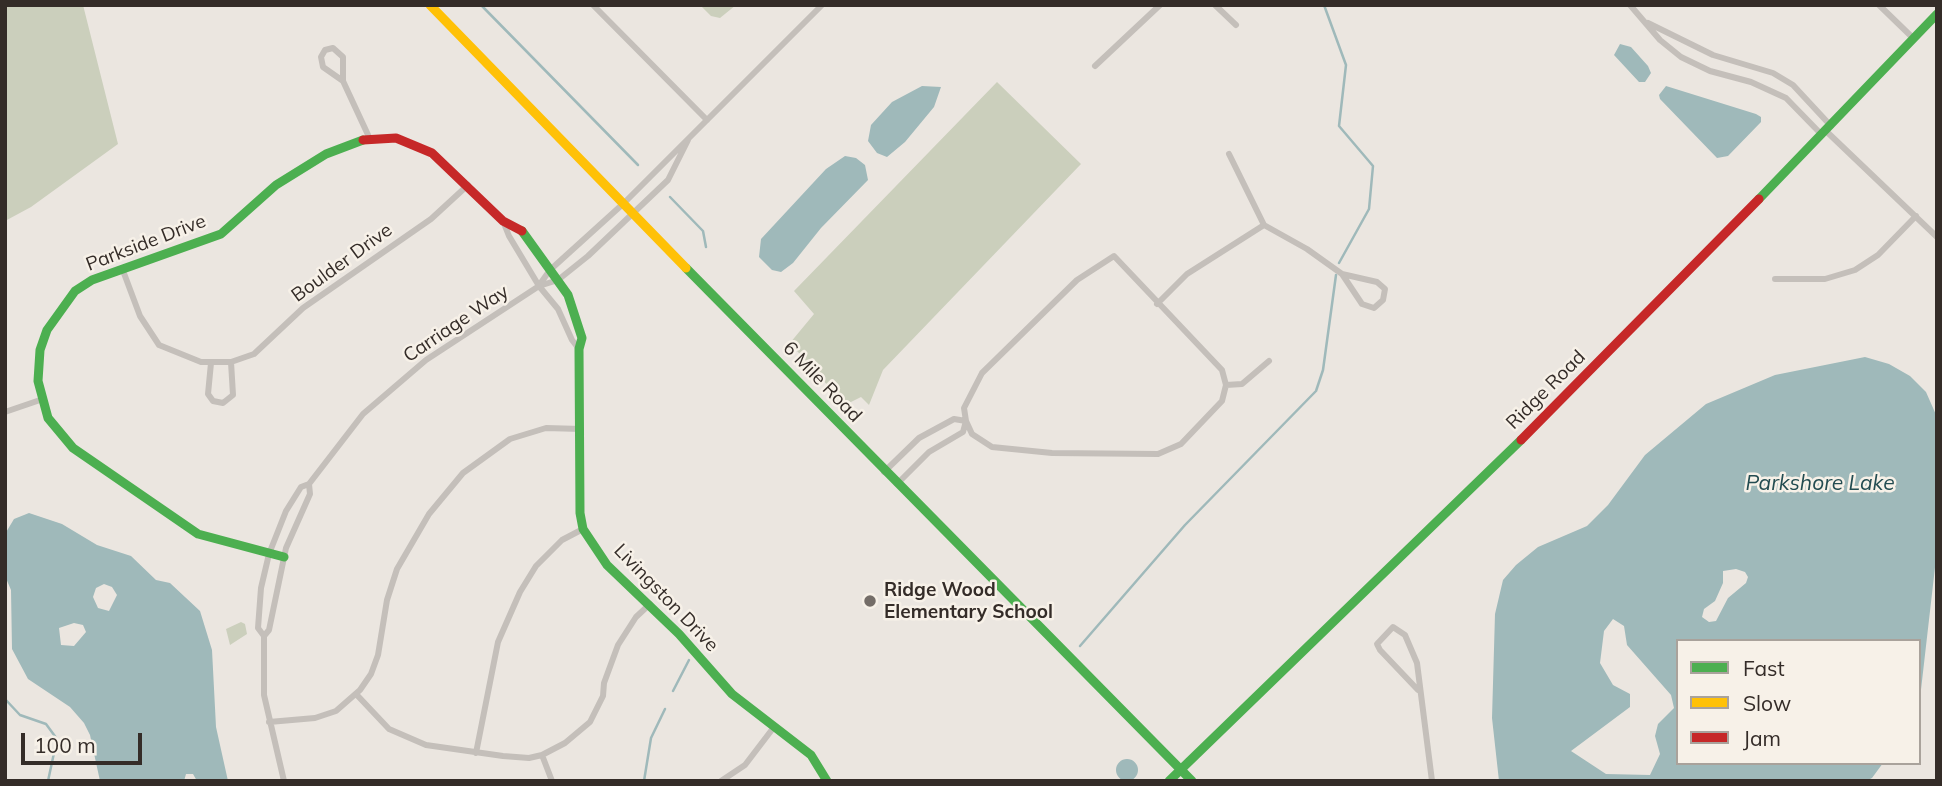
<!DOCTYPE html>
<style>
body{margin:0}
#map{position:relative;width:1942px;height:786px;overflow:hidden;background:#ebe6e0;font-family:Mulish,sans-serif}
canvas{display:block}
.frame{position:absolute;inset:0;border:7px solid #342c28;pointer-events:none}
.legend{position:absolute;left:1676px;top:639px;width:245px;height:126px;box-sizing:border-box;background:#f7f1e8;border:2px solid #a9a29b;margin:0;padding:9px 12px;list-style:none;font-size:21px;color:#342c28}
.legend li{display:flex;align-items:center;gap:14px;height:35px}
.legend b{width:35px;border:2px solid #a9a29b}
.scale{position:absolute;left:21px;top:733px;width:121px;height:32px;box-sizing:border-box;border:4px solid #342c28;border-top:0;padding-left:9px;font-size:21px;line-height:24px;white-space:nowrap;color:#342c28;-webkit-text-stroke:5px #f7f1e8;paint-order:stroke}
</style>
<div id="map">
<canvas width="1942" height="786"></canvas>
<div class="frame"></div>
<ul class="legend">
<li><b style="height:9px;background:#4caf50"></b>Fast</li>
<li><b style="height:9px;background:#ffc107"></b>Slow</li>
<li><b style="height:9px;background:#c62828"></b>Jam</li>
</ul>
<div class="scale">100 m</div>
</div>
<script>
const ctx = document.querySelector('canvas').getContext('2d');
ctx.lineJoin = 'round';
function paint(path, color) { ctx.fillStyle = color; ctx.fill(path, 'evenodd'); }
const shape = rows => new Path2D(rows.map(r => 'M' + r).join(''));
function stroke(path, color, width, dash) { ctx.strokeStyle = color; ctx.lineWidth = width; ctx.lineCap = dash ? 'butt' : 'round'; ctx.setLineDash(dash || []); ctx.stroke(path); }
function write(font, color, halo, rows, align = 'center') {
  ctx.font = font + ' Mulish,sans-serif'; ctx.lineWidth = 5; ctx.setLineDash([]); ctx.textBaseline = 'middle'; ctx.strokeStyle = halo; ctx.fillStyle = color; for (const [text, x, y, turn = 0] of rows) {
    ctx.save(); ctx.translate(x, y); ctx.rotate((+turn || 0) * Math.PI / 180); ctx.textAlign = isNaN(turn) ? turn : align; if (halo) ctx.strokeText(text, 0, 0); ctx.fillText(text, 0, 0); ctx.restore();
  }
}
paint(shape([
 [5,5,83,5,118,144,31,207,5,221],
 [700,5,736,5,720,18,711,16],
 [997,82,1081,164,883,370,869,405,861,397,845,405,790,343,814,314,794,291],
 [241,622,245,624,247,634,230,645,226,629]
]), '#cbcfbc');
paint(shape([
 [1620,44,1631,47,1648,66,1651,73,1645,82,1639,82,1614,55],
 [922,86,941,87,934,107,905,142,887,157,877,153,868,141,871,125,892,102],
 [1666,86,1756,114,1761,117,1761,122,1728,156,1717,158,1660,99,1659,95],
 [845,156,856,158,865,165,868,180,821,228,793,263,781,272,772,270,759,257,761,239,826,169],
 [1865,357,1889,364,1910,376,1926,392,1937,417,1937,550,1919,707,1919,641,1678,641,1678,763,1883,763,1872,778,1866,781,1499,781,1492,718,1495,614,1503,580,1516,565,1538,547,1587,526,1608,505,1645,455,1706,404,1775,375],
 [1736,569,1745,572,1748,577,1746,583,1728,598,1716,621,1709,622,1702,617,1704,609,1715,601,1723,583,1723,571],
 [1613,619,1624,626,1627,645,1671,695,1674,708,1658,724,1655,736,1660,754,1650,775,1606,774,1571,751,1630,707,1630,694,1613,685,1600,663,1604,631],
 [29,513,62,524,97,545,131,556,156,580,170,583,200,611,212,650,216,727,228,781,197,781,193,774,186,774,184,781,100,781,90,735,84,723,70,707,28,679,12,649,11,590,5,576,5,534,14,519],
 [104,584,112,587,117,595,109,611,98,608,93,597,96,588],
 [74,623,83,625,86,632,74,646,61,645,59,628],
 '1116 770a11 11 0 1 1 22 0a11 11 0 1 1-22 0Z'
]), '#9fb9ba');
stroke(shape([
 [481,5,638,165],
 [1324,5,1346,65,1339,126,1373,166,1369,209,1339,263],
 [670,197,703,231,706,247],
 [1080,646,1185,525,1316,391,1323,370,1336,275],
 [673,691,689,660],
 [5,699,20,715,46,724,57,739,48,781],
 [644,781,651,738,665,709]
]), '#9fb9ba', 2.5);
stroke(shape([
 [593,5,707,120],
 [1215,5,1236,25],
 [1630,5,1660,40,1681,57,1710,71,1751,82,1786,98,1822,135],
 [1879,5,1913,38],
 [1648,23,1713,55,1773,73,1793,85,1831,126],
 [1095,66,1160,5],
 [343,81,323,67,321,57,325,50,333,48,343,57,343,81,369,137],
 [1826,131,1937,237],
 [1229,154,1264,225],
 [503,221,509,236,539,286,558,309,572,340,579,349],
 [122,268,140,316,159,345,201,362,231,362,254,354,303,308,431,219,468,185],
 [1775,279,1825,279,1855,270,1878,255,1916,216],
 [540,284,550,270,624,203,822,5],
 [1157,304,1187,274,1264,225,1307,249,1342,274,1362,304,1374,308,1383,300,1385,289,1377,282,1342,274],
 [211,363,208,394,213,401,223,403,233,395,231,362],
 [1226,385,1242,384,1269,361],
 [5,412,43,399],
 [884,472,919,438,954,419,966,421],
 [897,484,929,452,963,432,966,421,964,408,982,373,1077,280,1114,256,1222,370,1226,385,1222,401,1181,444,1158,454,1052,453,992,447,972,434,966,421],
 [264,636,258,628,261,588,269,554,286,511,301,487,309,484,363,414,426,360,539,286,558,280,588,256,668,180,688,140],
 [1418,690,1380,650,1377,644,1393,627,1405,635,1417,663,1432,781],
 [356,694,389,729,426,745,503,756,529,758,542,755,565,743,590,722,603,696,604,683,618,645,636,617,650,604],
 [269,722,315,718,336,711,360,690,371,674,378,655,387,600,397,569,429,514,463,473,510,439,546,428,581,429],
 [476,753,498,642,520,592,536,566,562,540,583,529],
 [542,755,552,781],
 [284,781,264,695,264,636,269,630,286,548,310,494,309,484],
 [721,781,745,765,774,727]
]), '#c4bfba', 6);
stroke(shape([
 [1759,199,1937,14],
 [522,231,568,295,582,338,579,349,580,513,583,529,607,565,679,634,732,694,811,755,827,781],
 [686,268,1192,781],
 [284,557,198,534,73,448,48,418,38,381,40,350,47,330,75,291,92,280,221,234,276,185,326,154,363,140],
 [1169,781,1521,440]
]), '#4caf50', 9);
stroke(shape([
 [430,5,686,268]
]), '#ffc107', 9);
stroke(shape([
 [363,140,396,138,432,153,503,221,522,231],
 [1521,440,1759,199]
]), '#c62828', 9);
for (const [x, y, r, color] of [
 [870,601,7,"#746d68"]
]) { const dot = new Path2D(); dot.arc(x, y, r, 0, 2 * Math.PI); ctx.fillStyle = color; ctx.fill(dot); stroke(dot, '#f7f1e8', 2.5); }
write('19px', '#342c28', '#f7f1e8', [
 ["Parkside Drive",146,243,-21],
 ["Boulder Drive",342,263,-36],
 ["Carriage Way",456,324,-34],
 ["6 Mile Road",822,382,46],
 ["Ridge Road",1546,390,-45],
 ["Livingston Drive",666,598,46]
]);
write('bold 19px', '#342c28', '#f7f1e8', [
 ["Ridge Wood",884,590],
 ["Elementary School",884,612]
], 'left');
write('italic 21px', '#234c51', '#f7f1e8', [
 ["Parkshore Lake",1820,484]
]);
</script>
